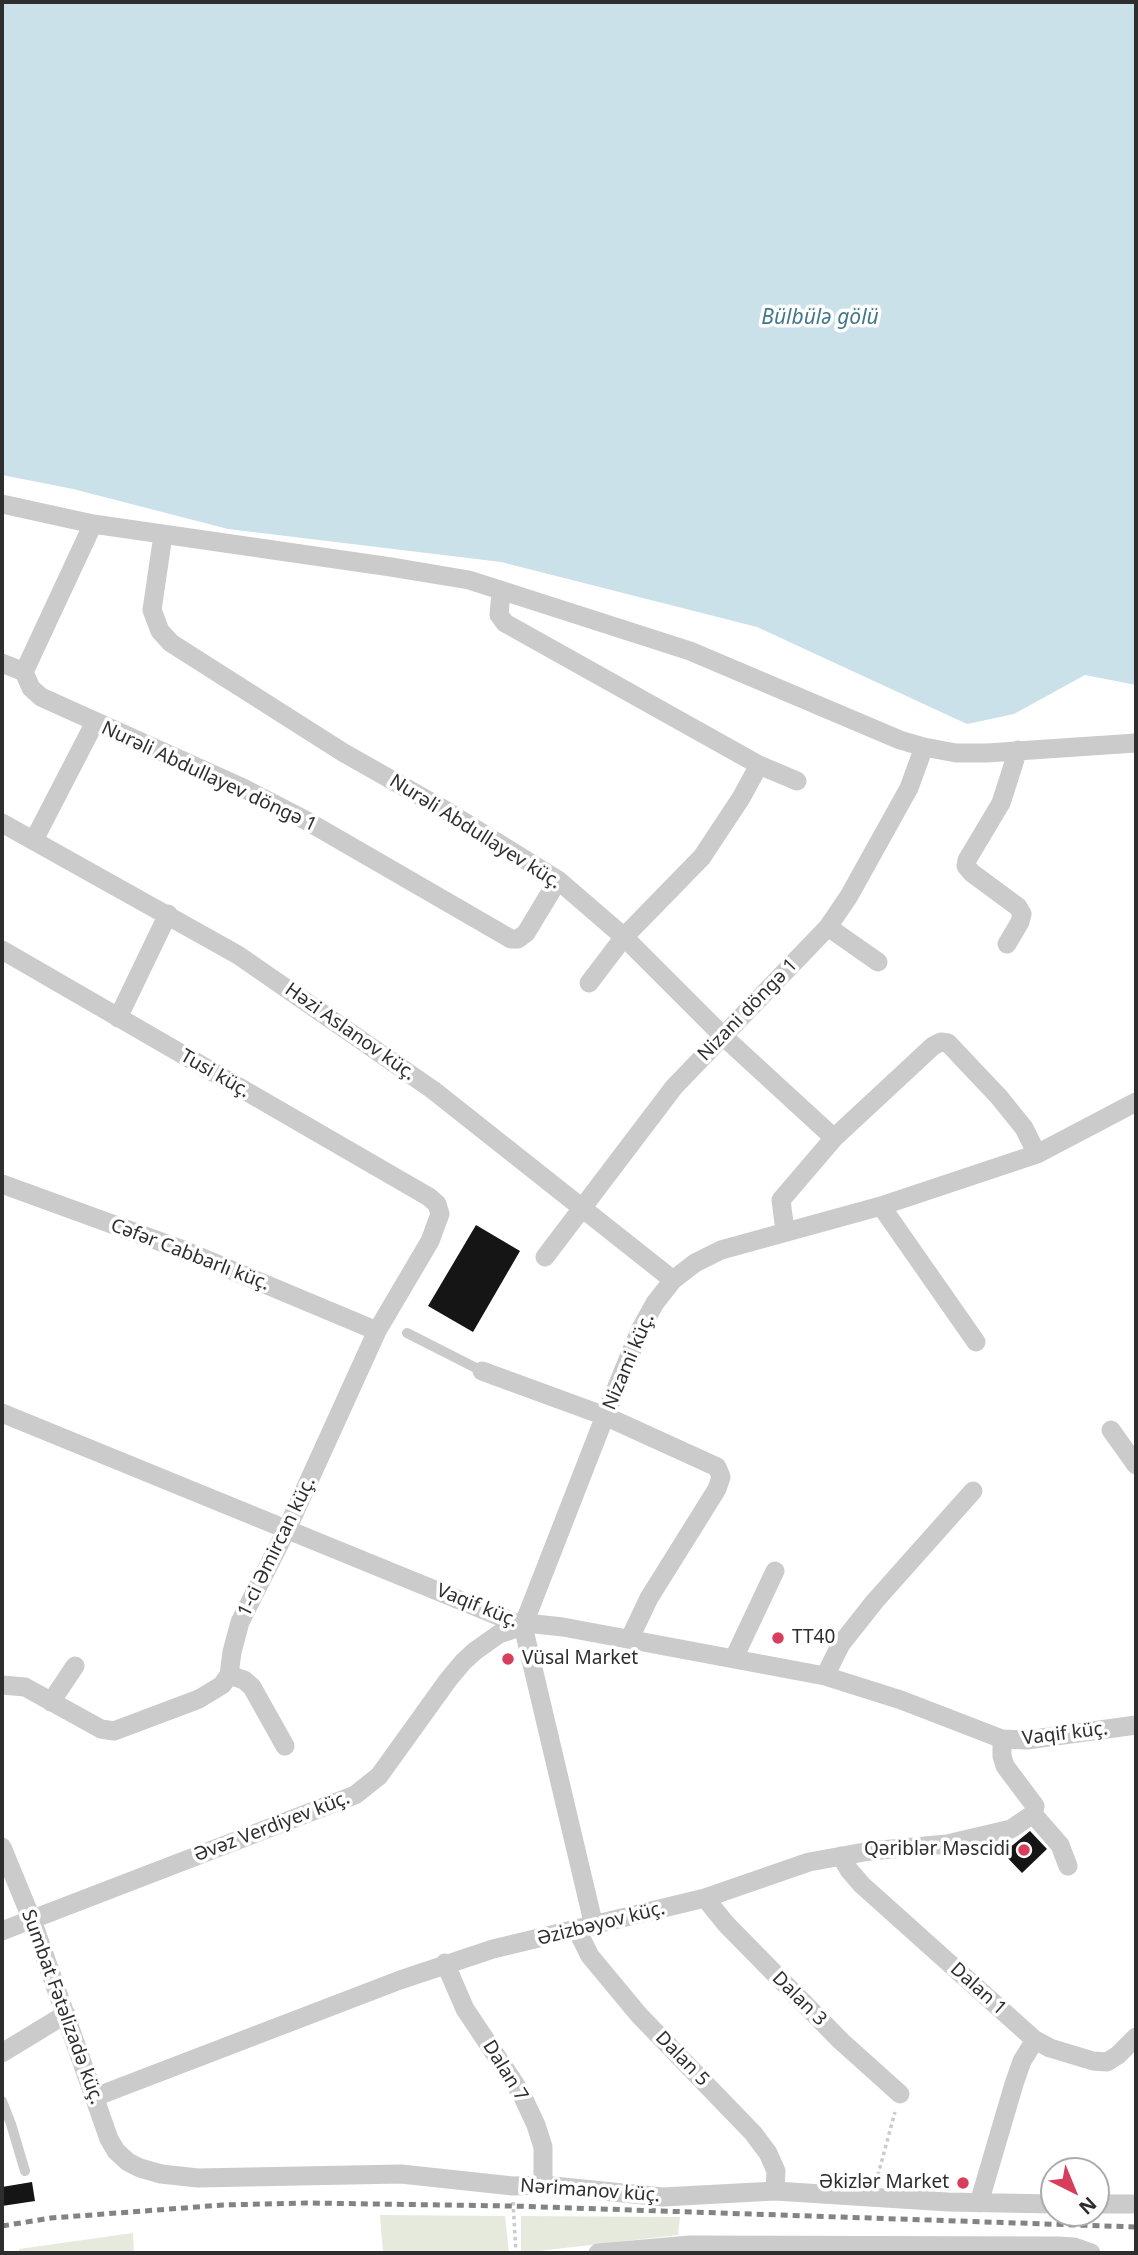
<!DOCTYPE html>
<meta charset="utf-8">
<style>
body{margin:0}
#map{position:relative;width:1138px;height:2255px;overflow:hidden;background:#fff;font-family:"Noto Sans",sans-serif}
canvas{display:block}
.frame{position:absolute;inset:0;border:4px solid #2e2e2e;pointer-events:none}
.north{position:absolute;left:1040px;top:2157px;width:70px;height:70px;box-sizing:border-box;background:#fff;border:2px solid #ababab;border-radius:50%;rotate:137deg;font-size:19px;font-weight:700;line-height:28px;text-align:center;color:#2e2e2e}
.north::after{content:'';display:block;margin:auto;width:24px;height:32px;background:#d73e5e;clip-path:polygon(50% 0,100% 100%,50% 72%,0 100%)}
</style>
<div id="map">
<canvas width="1138" height="2255"></canvas>
<div class="frame"></div>
<div class="north">N</div>
</div>
<script>
const ctx = document.querySelector('canvas').getContext('2d');
ctx.lineJoin = 'round';
function paint(path, color) { ctx.fillStyle = color; ctx.fill(path, 'evenodd'); }
const shape = rows => new Path2D(rows.map(r => 'M' + r).join(''));
function stroke(path, color, width, dash) { ctx.strokeStyle = color; ctx.lineWidth = width; ctx.lineCap = dash ? 'butt' : 'round'; ctx.setLineDash(dash || []); ctx.stroke(path); }
function write(font, color, halo, rows, align = 'center') {
  ctx.font = font + ' "Noto Sans",sans-serif'; ctx.lineWidth = 7; ctx.setLineDash([]); ctx.textBaseline = 'middle'; ctx.strokeStyle = halo; ctx.fillStyle = color; for (const [text, x, y, turn = 0] of rows) {
    ctx.save(); ctx.translate(x, y); ctx.rotate((+turn || 0) * Math.PI / 180); ctx.textAlign = isNaN(turn) ? turn : align; if (halo) ctx.strokeText(text, 0, 0); ctx.fillText(text, 0, 0); ctx.restore();
  }
}
paint(shape([
 [380,2215,505,2216,509,2253,383,2253],
 [521,2216,680,2217,678,2235,521,2253],
 [133,2233,134,2253,19,2253,19,2249]
]), '#e6eadd');
paint(shape([
 [2,2,1136,2,1136,685,1085,675,1014,714,967,724,757,627,501,562,228,529,73,489,2,475]
]), '#cae1e9');
paint(shape([
 [476,1225,520,1251,473,1332,428,1306],
 [1030,1831,1047,1849,1022,1873,1003,1853],
 [32,2182,35,2201,2,2206,2,2187]
]), '#151515');
stroke(shape([
 [876,2182,895,2112],
 [513,2202,516,2253]
]), '#cbcbcb', 3.5, [3.5, 3.5]);
stroke(shape([
 [407,1333,482,1371],
 [2,2101,11,2124,25,2171]
]), '#cbcbcb', 10);
stroke(shape([
 [2,504,93,524,391,567,469,580,690,651,900,740,924,747,956,753,987,753,1136,743],
 [93,524,24,672,31,688,41,697,243,788,307,821,511,939,518,939,526,933,558,880],
 [163,535,152,610,160,631,171,643,344,753,445,810,558,880,624,937,723,1036,834,1138],
 [501,592,499,615,505,623,759,765,797,781],
 [2,663,24,672],
 [2,823,238,955,433,1090,673,1280],
 [34,840,95,722],
 [828,927,878,962],
 [1007,944,1020,922,1022,914,1018,907,972,873,966,866,967,860,1001,803,1018,750],
 [2,950,429,1197,437,1204,440,1214,430,1241,377,1331,287,1529,240,1622,232,1652,229,1675,222,1685,199,1699,114,1731,101,1729,25,1687,2,1685],
 [589,983,624,937,702,857,741,798,759,765],
 [118,1018,168,914],
 [2,1184,186,1251,377,1331],
 [881,1206,976,1342],
 [785,1231,781,1200,834,1138,933,1046,941,1042,948,1043,999,1097,1024,1128,1037,1154],
 [545,1257,674,1087,828,927,849,896,909,788,924,747],
 [482,1371,605,1416,717,1467,721,1477,717,1489,649,1598,630,1638],
 [2,1413,523,1626],
 [1111,1430,1136,1465],
 [734,1658,775,1571],
 [229,1675,244,1680,252,1687,285,1746],
 [825,1676,841,1644,875,1601,973,1491],
 [51,1702,75,1666],
 [1033,1814,1060,1845,1068,1866],
 [2,1847,32,1920,109,2139,116,2151,128,2162,140,2168,161,2174,198,2178,401,2174,513,2186,543,2185,663,2197,775,2191,948,2202,1054,2204],
 [841,1856,849,1870,862,1885,1035,2040,1050,2048,1093,2061,1107,2062,1118,2055,1136,2037],
 [705,1898,726,1924,841,2041,900,2094],
 [594,1926,523,1626,605,1416,640,1330,655,1303,673,1280,695,1263,721,1250,881,1206,1037,1154,1136,1102],
 [577,1930,590,1956,639,2015,753,2133,768,2153,776,2171,775,2191],
 [2,1931,355,1795,379,1776,448,1680,463,1662,475,1651,499,1634,523,1626,535,1624,563,1627,825,1676,901,1700,1002,1739,1027,1740,1136,1725],
 [445,1963,465,2009,521,2093,536,2125,543,2147,543,2185],
 [2,2053,66,2014],
 [95,2097,400,1980,493,1949,705,1898,809,1862,870,1851,947,1844,1011,1829,1033,1814,1035,1806,1005,1766,1002,1756,1002,1739],
 [979,2203,1014,2084,1022,2061,1035,2040],
 [1096,2204,1136,2204],
 [598,2253,690,2245,1058,2246,1074,2247,1091,2253]
]), '#cbcbcb', 19);
stroke(shape([
 [2,2226,51,2218,223,2205,306,2203,513,2206,1136,2227]
]), '#838383', 5, [7, 5]);
for (const [x, y, r, color] of [
 [778,1638,7,"#d73e5e"],
 [508,1659,7,"#d73e5e"],
 [1024,1850,7,"#d73e5e"],
 [963,2183,7,"#d73e5e"]
]) { const dot = new Path2D(); dot.arc(x, y, r, 0, 2 * Math.PI); ctx.fillStyle = color; ctx.fill(dot); stroke(dot, '#fff', 2.5); }
write('19px', '#2e2e2e', '#fff', [
 ["Nurəli Abdullayev döngə 1",209,777,25],
 ["Nurəli Abdullayev küç.",475,832,32],
 ["Nizani döngə 1",748,1010,-46],
 ["Həzi Aslanov küç.",350,1032,35],
 ["Tusi küç.",215,1074,30],
 ["Cəfər Cabbarlı küç.",190,1255,21],
 ["Nizami küç.",629,1362,-67],
 ["1-ci Əmircan küç.",277,1547,-64],
 ["Vaqif küç.",477,1606,22],
 ["Vaqif küç.",1065,1734,-7],
 ["Əvəz Verdiyev küç.",272,1827,-21],
 ["Əzizbəyov küç.",601,1924,-14],
 ["Dalan 1",978,1989,42],
 ["Dalan 3",799,1999,45],
 ["Sumbat Fətəlizadə küç.",62,2007,70],
 ["Dalan 5",682,2059,46],
 ["Dalan 7",505,2071,58],
 ["Nərimanov küç.",590,2191,4]
]);
write('19px', '#2e2e2e', '#fff', [
 ["TT40",792,1638],
 ["Vüsal Market",522,1659],
 ["Qəriblər Məscidi",1010,1850,"right"],
 ["Əkizlər Market",949,2183,"right"]
], 'left');
write('italic 21px', '#427889', '#fff', [
 ["Bülbülə gölü",820,318]
]);
</script>
